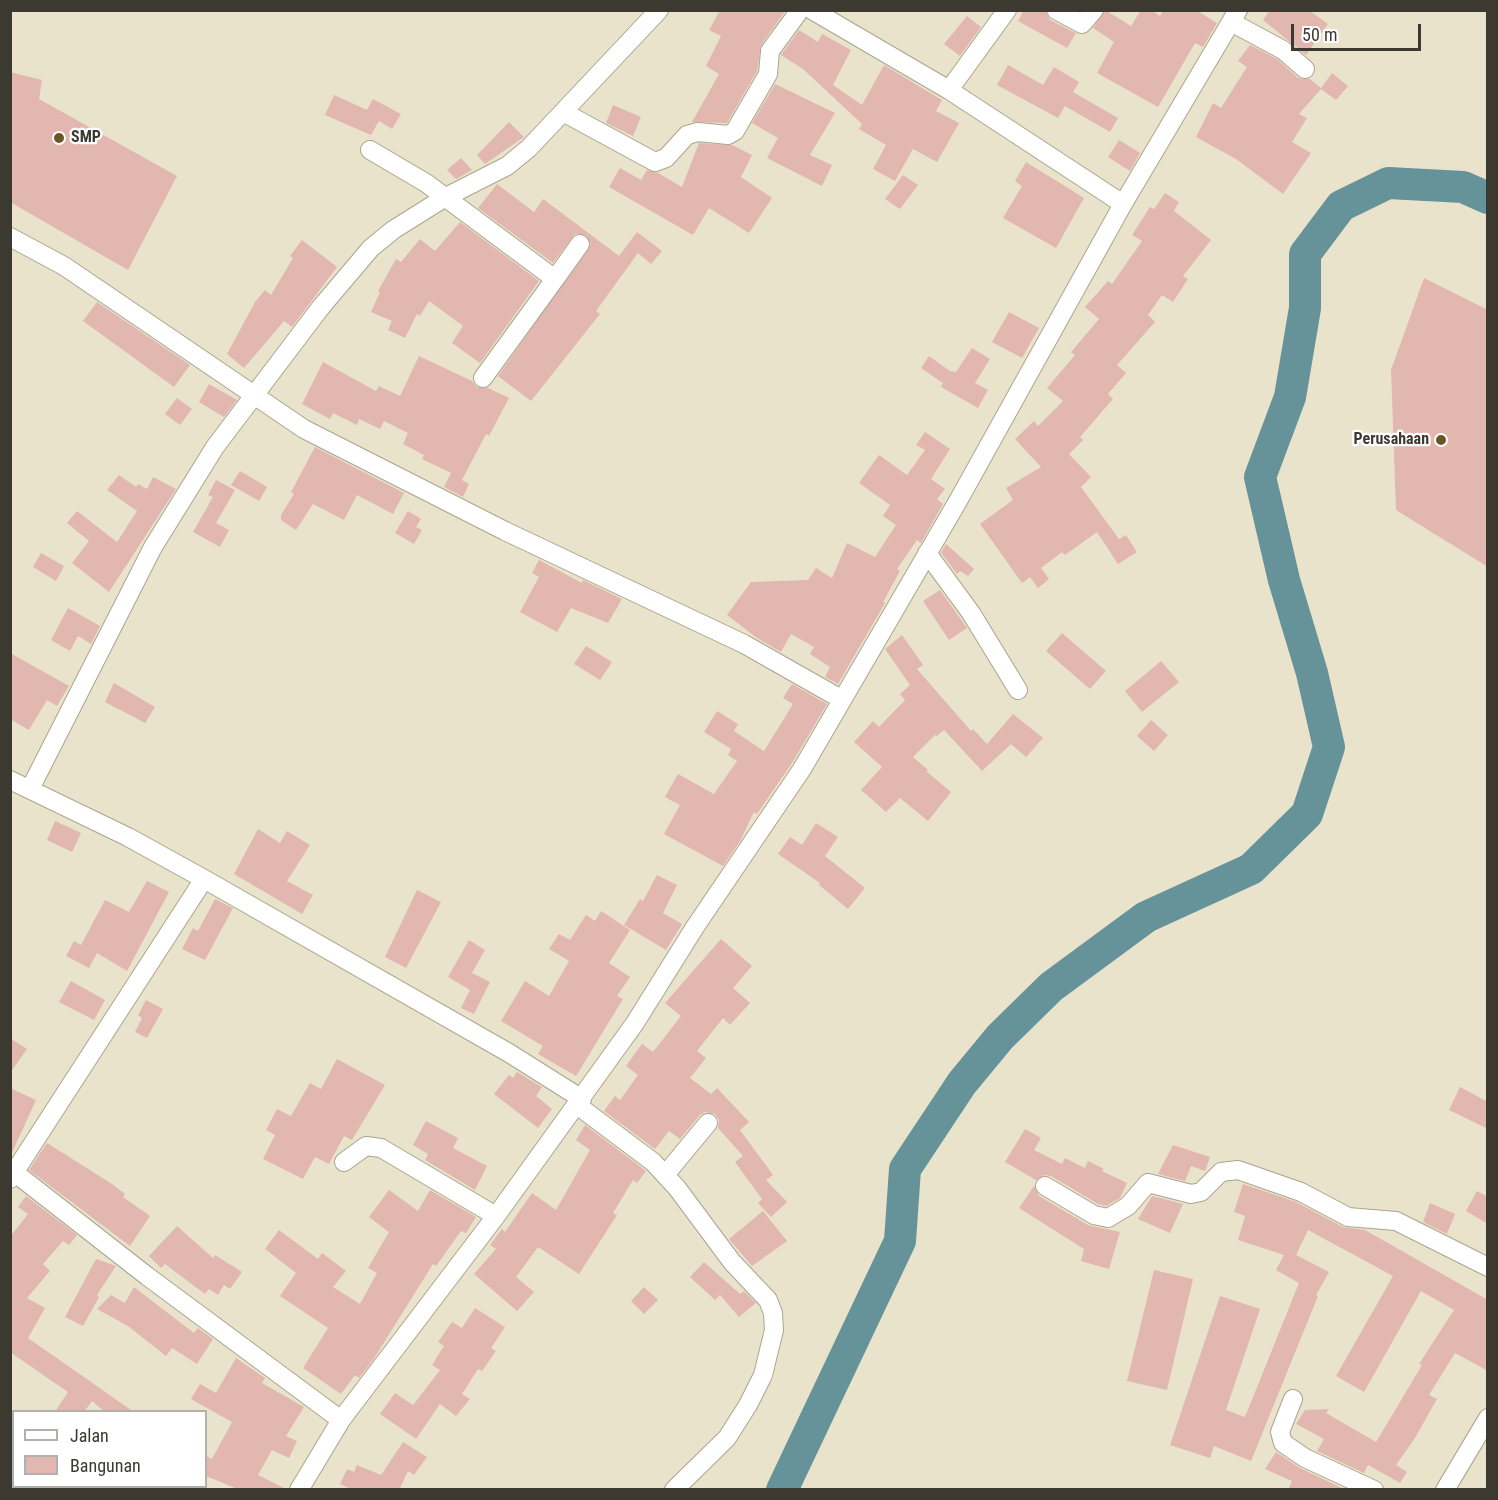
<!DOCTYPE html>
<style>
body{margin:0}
#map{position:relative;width:1498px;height:1500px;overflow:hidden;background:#e9e3cb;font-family:"Roboto Condensed",sans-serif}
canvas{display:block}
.frame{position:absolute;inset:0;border:12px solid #3c3a30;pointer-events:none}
.legend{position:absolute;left:12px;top:1410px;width:195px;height:78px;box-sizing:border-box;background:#fff;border:2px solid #b1b0ac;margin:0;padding:8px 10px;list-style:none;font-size:18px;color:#3c3a30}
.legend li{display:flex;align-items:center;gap:12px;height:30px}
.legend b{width:30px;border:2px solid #b1b0ac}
.scale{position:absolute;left:1291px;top:24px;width:130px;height:27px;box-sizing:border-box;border:3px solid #3c3a30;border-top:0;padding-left:8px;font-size:18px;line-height:21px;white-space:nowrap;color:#3c3a30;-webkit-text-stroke:4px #fff;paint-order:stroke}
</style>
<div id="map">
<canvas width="1498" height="1500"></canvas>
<div class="frame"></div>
<ul class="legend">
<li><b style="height:8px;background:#fff"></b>Jalan</li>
<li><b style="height:16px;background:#e2b7af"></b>Bangunan</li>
</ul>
<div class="scale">50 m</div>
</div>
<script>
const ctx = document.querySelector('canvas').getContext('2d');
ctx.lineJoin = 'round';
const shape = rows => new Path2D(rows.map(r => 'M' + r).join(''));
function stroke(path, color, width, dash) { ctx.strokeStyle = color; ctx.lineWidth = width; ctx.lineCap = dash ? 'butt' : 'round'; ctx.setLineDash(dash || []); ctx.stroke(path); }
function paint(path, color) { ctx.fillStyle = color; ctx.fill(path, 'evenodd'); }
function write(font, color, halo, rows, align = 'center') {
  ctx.font = font + ' "Roboto Condensed",sans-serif'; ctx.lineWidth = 4.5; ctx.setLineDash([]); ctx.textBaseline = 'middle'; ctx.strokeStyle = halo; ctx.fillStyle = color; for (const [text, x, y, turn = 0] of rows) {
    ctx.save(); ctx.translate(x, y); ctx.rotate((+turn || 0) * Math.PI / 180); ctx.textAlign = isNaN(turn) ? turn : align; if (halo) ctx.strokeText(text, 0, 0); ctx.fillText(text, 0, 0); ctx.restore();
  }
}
stroke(shape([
 [782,1490,900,1241,905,1169,962,1083,1000,1037,1051,987,1146,917,1251,869,1307,814,1329,747,1312,673,1284,580,1260,477,1290,397,1305,308,1305,254,1341,206,1388,183,1463,187,1488,198]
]), '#659399', 32);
paint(shape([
 [720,10,786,10,761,45,757,71,727,123,692,122,719,74,706,66,721,36,709,30],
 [1024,10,1045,10,1050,20,1076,33,1067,48,1018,21],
 [1105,10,1131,26,1141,10,1151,10,1160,16,1163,10,1196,10,1217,23,1203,47,1195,43,1158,107,1097,73,1114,42,1093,28],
 [1270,10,1309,10,1328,24,1306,55,1263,20],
 [967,16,981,27,960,56,944,44],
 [799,30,818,42,822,34,851,50,833,85,862,105,884,65,942,100,936,111,959,123,937,162,913,149,895,181,873,169,886,145,859,129,862,124,803,69,781,55],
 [1250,45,1277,59,1298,78,1310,79,1321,88,1332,73,1348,86,1336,100,1321,89,1299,114,1307,118,1292,142,1311,153,1283,194,1236,159,1196,137,1213,103,1221,108,1247,67,1238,61],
 [1008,65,1043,85,1054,67,1079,82,1073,92,1118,118,1110,132,1065,106,1058,118,997,85],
 [10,72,42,80,39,99,177,176,128,270,10,202],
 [775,84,835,113,810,155,832,165,822,186,767,158,778,138,752,123],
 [334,95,367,110,373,99,401,114,392,129,379,121,371,135,325,115],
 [613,105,641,117,633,136,606,123],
 [509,122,524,137,485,164,477,155],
 [1119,140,1140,153,1130,171,1108,157],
 [699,143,732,145,752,155,741,177,772,198,749,233,709,208,693,235,609,187,620,168,641,180,647,170,658,173,682,187],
 [461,158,472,170,456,179,447,170],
 [1026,162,1084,198,1056,248,1003,218,1022,186,1015,181],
 [903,175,918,185,900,209,885,199],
 [497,184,534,212,543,199,619,256,637,232,662,251,651,264,638,253,596,311,600,314,531,401,498,376,591,244,586,235,575,234,553,263,478,208],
 [1165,193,1179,202,1174,211,1211,240,1183,276,1188,279,1173,302,1162,295,1148,315,1155,322,1117,365,1126,373,1108,394,1113,399,1080,437,1083,440,1069,454,1091,477,1081,487,1119,539,1126,535,1137,552,1118,564,1097,532,1065,555,1062,552,1041,568,1049,579,1038,588,1030,577,1022,583,980,524,1013,500,1006,488,1041,467,1015,439,1034,421,1038,426,1063,401,1047,388,1075,355,1071,352,1099,319,1085,307,1108,281,1112,284,1142,241,1132,235,1150,207,1154,209],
 [460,222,539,281,480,363,452,343,463,326,429,301,420,316,417,314,405,338,388,330,392,321,371,312,380,292,378,291,396,259,401,262,420,239,435,251],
 [302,240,337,267,292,327,284,321,244,368,227,354,255,302,265,290,271,295,293,258,290,256],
 [1424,278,1488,310,1488,567,1396,510,1391,370],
 [97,302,190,365,174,387,83,321],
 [1009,312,1039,328,1022,358,992,342],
 [972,348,990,359,975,383,988,390,978,408,941,387,943,383,921,368,929,356,950,371,956,372],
 [419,356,472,381,477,387,488,388,509,398,489,436,486,434,462,480,469,484,463,497,444,487,451,473,422,459,424,455,403,444,408,433,384,421,380,429,359,419,357,425,333,413,330,419,302,404,323,362,376,391,379,386,400,396],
 [209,384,237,400,224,417,199,402],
 [177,398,192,409,180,425,165,414],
 [925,432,950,449,931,479,945,489,937,499,943,504,921,543,917,540,897,569,900,571,883,602,885,603,838,684,825,677,830,667,810,654,814,647,791,634,781,652,757,638,727,615,751,582,808,580,816,568,832,578,847,543,875,557,896,525,883,516,890,505,859,483,879,455,907,475,925,450,916,445],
 [315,447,404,493,393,514,357,495,344,520,313,504,296,530,281,520,281,515,294,494,291,492],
 [240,471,267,487,259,501,231,485],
 [119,475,136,487,138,484,147,489,153,477,176,489,109,592,72,563,89,541,67,523,77,511,117,542,137,511,107,490],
 [216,480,235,490,216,523,229,530,220,547,193,532,213,497,208,495],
 [408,511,421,519,416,527,422,530,414,544,395,533],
 [946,544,974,569,968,576,960,571,957,574,941,553],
 [41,553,64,566,56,581,33,567],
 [539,560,582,583,583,580,622,599,608,623,571,608,557,632,520,612,539,577,532,573],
 [940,590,967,628,949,640,923,601],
 [68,608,100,626,91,644,78,636,70,651,51,640],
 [1062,633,1106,671,1090,689,1046,651],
 [902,635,923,665,917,669,971,731,973,729,987,744,1013,714,1043,738,1026,757,1011,744,982,771,944,730,937,736,935,735,913,757,928,770,927,772,951,792,928,821,900,798,886,812,861,790,882,767,854,742,873,721,879,727,905,700,900,694,910,685,885,649],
 [586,646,612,662,600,680,574,664],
 [10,653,69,686,57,706,47,700,29,730,10,719],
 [1161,661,1179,682,1142,712,1125,691],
 [114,683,155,707,145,723,105,702],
 [792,684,827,704,792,763,757,814,754,812,740,841,723,866,664,834,680,805,665,797,678,774,714,794,737,761,728,755,731,749,704,732,717,711,738,724,734,731,764,751,793,704,783,698],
 [1151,720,1168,735,1154,751,1137,736],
 [55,821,81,833,72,852,47,840],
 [816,823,838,837,825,856,865,888,848,909,819,885,820,883,778,854,790,837,802,845],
 [258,829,280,843,287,831,310,845,287,881,313,895,302,914,234,874],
 [657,875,677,885,663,913,682,924,666,950,624,925,640,899,643,901],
 [147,881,169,892,127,971,97,953,89,968,66,956,74,941,81,945,105,900,129,912],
 [417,890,441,902,406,968,385,957],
 [215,899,233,908,205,960,182,949,193,928,198,931],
 [601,911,630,930,609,963,630,977,617,996,623,999,576,1076,538,1054,543,1046,501,1021,525,981,549,996,569,961,549,949,559,934,570,940,586,915,595,921],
 [721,939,752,966,733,988,750,1003,730,1025,723,1018,697,1051,706,1058,690,1078,711,1094,717,1088,749,1122,740,1130,773,1175,766,1180,787,1202,771,1217,758,1203,762,1199,735,1162,743,1156,718,1128,719,1120,715,1114,705,1112,700,1115,680,1139,669,1131,655,1149,604,1111,615,1096,620,1100,638,1075,626,1066,642,1044,653,1052,681,1016,665,1003],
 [469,940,485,950,472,973,490,982,474,1014,461,1008,470,990,448,977],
 [71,981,105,1000,94,1020,59,1002],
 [146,1000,163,1009,147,1038,135,1032,142,1018,138,1015],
 [10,1038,27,1049,10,1073],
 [337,1059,385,1085,352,1140,344,1136,329,1164,315,1157,303,1179,263,1159,275,1135,266,1130,277,1109,291,1116,310,1083,321,1089],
 [517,1072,542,1087,536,1096,552,1109,538,1128,494,1094,509,1075,513,1078],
 [1460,1087,1488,1102,1488,1129,1449,1110],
 [10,1088,36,1100,10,1157],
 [426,1121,458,1138,453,1148,487,1166,475,1190,425,1160,428,1154,413,1145],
 [585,1125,646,1171,637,1183,633,1180,613,1213,617,1215,579,1274,538,1247,516,1277,534,1292,517,1311,474,1274,496,1249,490,1245,502,1229,505,1232,532,1193,556,1210,590,1150,576,1140],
 [1025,1129,1041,1138,1034,1150,1062,1164,1065,1158,1085,1168,1088,1161,1104,1169,1102,1171,1127,1183,1120,1198,1106,1206,1098,1204,1051,1176,1045,1175,1036,1180,1005,1162],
 [47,1143,112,1184,125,1194,123,1197,150,1216,130,1246,29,1170],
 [1173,1145,1210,1157,1205,1171,1191,1166,1185,1181,1158,1174],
 [1243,1184,1296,1202,1343,1227,1365,1230,1488,1300,1488,1371,1455,1353,1429,1395,1437,1399,1415,1438,1396,1465,1407,1472,1400,1483,1368,1465,1364,1473,1317,1451,1324,1439,1296,1424,1305,1410,1329,1409,1326,1413,1376,1442,1422,1365,1419,1364,1454,1310,1421,1291,1364,1392,1336,1376,1393,1276,1308,1230,1296,1255,1329,1272,1316,1295,1318,1296,1251,1461,1214,1446,1210,1458,1170,1445,1220,1296,1260,1309,1226,1410,1245,1417,1299,1283,1276,1270,1284,1255,1238,1240,1245,1216,1234,1212],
 [1034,1186,1039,1196,1088,1225,1120,1232,1109,1269,1081,1261,1084,1249,1019,1208],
 [389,1190,418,1211,430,1190,476,1217,466,1233,461,1231,436,1266,433,1264,373,1360,359,1378,355,1375,341,1394,303,1368,328,1328,280,1296,296,1273,265,1249,279,1230,318,1259,322,1253,346,1271,333,1287,360,1304,377,1273,368,1268,389,1232,369,1217],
 [1477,1191,1488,1197,1488,1224,1466,1211],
 [26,1196,77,1235,69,1245,63,1241,43,1264,50,1271,27,1298,45,1308,28,1338,134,1412,105,1412,92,1401,84,1412,55,1412,68,1392,10,1352,10,1237,28,1214,18,1207],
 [1152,1196,1183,1204,1170,1233,1138,1219],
 [1430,1203,1455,1214,1447,1234,1423,1222],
 [763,1211,787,1241,752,1266,729,1239],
 [177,1226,213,1258,215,1255,242,1272,230,1289,224,1285,218,1295,209,1289,205,1294,165,1264,161,1268,149,1256],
 [96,1259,116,1266,97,1295,99,1297,83,1326,65,1317],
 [704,1262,740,1294,744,1291,756,1303,739,1317,720,1295,715,1300,690,1277],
 [1154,1270,1193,1279,1167,1390,1127,1381],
 [134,1287,194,1333,198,1328,213,1339,197,1364,172,1348,166,1356,128,1326,97,1309,111,1295,125,1303],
 [644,1287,658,1300,644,1314,631,1301],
 [475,1308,505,1327,491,1348,496,1351,482,1371,478,1369,462,1394,470,1399,456,1416,440,1404,416,1439,380,1414,395,1393,413,1405,440,1370,432,1365,444,1346,438,1342,452,1322,462,1328],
 [236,1358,265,1378,262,1383,304,1407,286,1436,297,1441,289,1458,272,1450,258,1475,288,1490,240,1490,206,1476,206,1456,212,1459,232,1422,191,1399,200,1384,216,1393],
 [403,1442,427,1457,414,1475,408,1471,399,1490,353,1490,340,1484,347,1469,354,1472,357,1465,381,1475],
 [1276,1452,1300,1468,1346,1490,1288,1490,1292,1481,1265,1469]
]), '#e2b7af');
const minor = shape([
 [812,10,949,90,1123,204],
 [1056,10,1082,24,1094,10],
 [1231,22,1283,50,1305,69],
 [949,90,1007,10],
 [563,112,655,162,666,158,687,135,698,132,728,135,735,131,768,74,770,51,800,10],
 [370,150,426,183,555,279,483,378],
 [10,237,64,266,304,429,505,531,744,644,841,699],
 [555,279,580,244],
 [927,553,971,613,1018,690],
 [10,780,128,837,204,879,509,1053,582,1099],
 [30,789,153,547,215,447,321,307,371,248,393,230,444,198,507,166,529,148,659,10],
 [577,1105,653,1162,677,1188,732,1262,768,1300,773,1313,774,1330,763,1375,748,1405,727,1438,674,1490],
 [344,1162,366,1146,381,1148,496,1216],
 [10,1169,147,1276,341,1420],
 [665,1175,708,1123],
 [10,1179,204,879],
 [1045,1186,1094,1215,1108,1218,1128,1206,1148,1183,1191,1194,1201,1192,1221,1172,1238,1170,1301,1192,1348,1217,1396,1221,1488,1267],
 [1293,1399,1280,1432,1283,1443,1305,1458,1374,1490],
 [10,1464,14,1465],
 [67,1486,75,1490],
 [299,1490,341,1420,496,1216,635,1023,695,927,802,769,958,501,1123,204,1238,10],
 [1445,1490,1488,1418]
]);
stroke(minor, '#aba48e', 20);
stroke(minor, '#fff', 18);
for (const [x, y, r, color] of [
 [59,138,6,"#6d5425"],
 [1441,440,6,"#6d5425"]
]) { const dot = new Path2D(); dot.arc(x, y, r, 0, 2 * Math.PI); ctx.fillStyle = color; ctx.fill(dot); stroke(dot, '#fff', 2); }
write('bold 16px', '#3c3a30', '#fff', [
 ["SMP",71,138],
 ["Perusahaan",1429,440,"right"]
], 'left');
</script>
